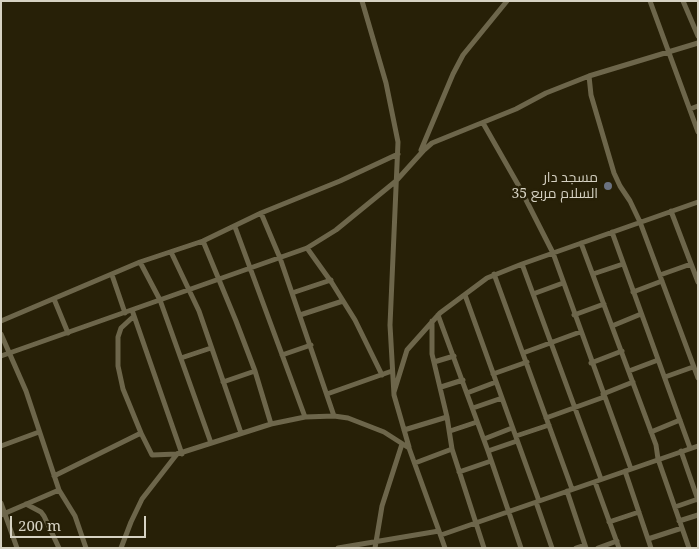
<!DOCTYPE html>
<meta charset="utf-8">
<style>
body{margin:0}
#map{position:relative;width:699px;height:549px;overflow:hidden;background:#272007;font-family:"Noto Serif",serif}
canvas{display:block}
.frame{position:absolute;inset:0;border:2px solid #d6d2c3;pointer-events:none}
.scale{position:absolute;left:10px;top:516px;width:136px;height:22px;box-sizing:border-box;border:2px solid #d6d2c3;border-top:0;padding-left:6px;font-size:15px;line-height:18px;white-space:nowrap;color:#d6d2c3;-webkit-text-stroke:4px #272007;paint-order:stroke}
</style>
<div id="map">
<canvas width="699" height="549"></canvas>
<div class="frame"></div>
<div class="scale">200 m</div>
</div>
<script>
const ctx = document.querySelector('canvas').getContext('2d');
ctx.lineJoin = 'round';
const shape = rows => new Path2D(rows.map(r => 'M' + r).join(''));
function stroke(path, color, width, dash) { ctx.strokeStyle = color; ctx.lineWidth = width; ctx.lineCap = dash ? 'butt' : 'round'; ctx.setLineDash(dash || []); ctx.stroke(path); }
function write(font, color, halo, rows, align = 'center') {
  ctx.font = font + ' "Noto Serif",Cairo,serif'; ctx.lineWidth = 5; ctx.setLineDash([]); ctx.textBaseline = 'middle'; ctx.strokeStyle = halo; ctx.fillStyle = color; for (const [text, x, y, turn = 0] of rows) {
    ctx.save(); ctx.translate(x, y); ctx.rotate((+turn || 0) * Math.PI / 180); ctx.textAlign = isNaN(turn) ? turn : align; if (halo) ctx.strokeText(text, 0, 0); ctx.fillText(text, 0, 0); ctx.restore();
  }
}
stroke(shape([
 [362,1,386,83,398,142,390,325,394,395,409,447],
 [650,1,698,132],
 [683,1,698,36],
 [589,76,591,95,614,173,620,186,630,201,640,222,698,378],
 [690,109,698,106],
 [483,123,520,188,553,253,631,469],
 [421,150,453,74,463,55,507,1],
 [671,211,698,282],
 [261,213,280,258,334,416],
 [235,227,305,417],
 [612,232,690,448],
 [203,241,236,321,255,371,271,424],
 [581,243,656,445,658,459,689,548],
 [307,248,332,283,355,320,382,375],
 [171,252,199,311,241,433],
 [140,262,160,300,211,443],
 [522,264,601,479],
 [494,274,572,489],
 [593,274,623,264],
 [112,275,125,313],
 [660,275,691,264],
 [633,292,662,281],
 [292,293,331,280],
 [533,294,563,283],
 [465,295,539,501],
 [54,299,68,333],
 [132,310,182,454],
 [300,315,343,301],
 [438,315,488,451,521,548],
 [574,315,604,304],
 [134,316,121,328,118,337,118,366,123,389,141,433],
 [1,321,140,262,203,241,261,213,340,181,398,154],
 [432,321,432,354,447,417,452,449,484,548],
 [612,326,641,314],
 [1,334,26,391,59,490,1,515],
 [523,353,580,332],
 [282,355,311,345],
 [1,356,307,248,336,230,396,181,424,150,432,143,516,109,546,93,589,76,698,43],
 [181,358,211,348],
 [434,362,454,356],
 [591,363,622,351],
 [629,371,658,360],
 [493,374,527,362],
 [665,377,693,367],
 [223,382,255,371],
 [441,387,463,380],
 [394,392,407,350,440,313,487,278,522,264,698,202],
 [467,393,496,382],
 [327,394,392,371],
 [603,394,633,382],
 [473,408,502,398],
 [546,418,604,397],
 [404,430,447,417],
 [450,431,477,422],
 [651,432,680,420],
 [516,436,549,425],
 [484,439,512,428],
 [1,446,39,432],
 [488,451,517,441],
 [681,451,698,500],
 [415,463,452,449],
 [625,471,651,548],
 [459,472,491,461],
 [54,476,141,433,152,455,177,454,271,424,305,417,334,416,348,418,384,432,409,448,439,531],
 [595,482,619,548],
 [59,490,75,516,86,548],
 [567,491,586,548],
 [536,502,552,548],
 [1,503,17,548],
 [26,504,41,512,44,516,59,548],
 [675,507,698,499],
 [679,521,698,515],
 [609,522,639,512],
 [441,535,698,446],
 [648,539,682,528],
 [121,548,131,522,142,499,177,454],
 [338,548,439,531,445,548],
 [375,548,382,506,402,444],
 [576,548,585,545],
 [598,548,617,541]
]), '#6d664b', 5);
for (const [x, y, r, color] of [
 [608,186,5,"#6b7280"]
]) { const dot = new Path2D(); dot.arc(x, y, r, 0, 2 * Math.PI); ctx.fillStyle = color; ctx.fill(dot); stroke(dot, '#272007', 2); }
write('14px', '#d6d2c3', '#272007', [
 ["مسجد دار",598,178],
 ["السلام مربع 35",598,194]
], 'right');
</script>
